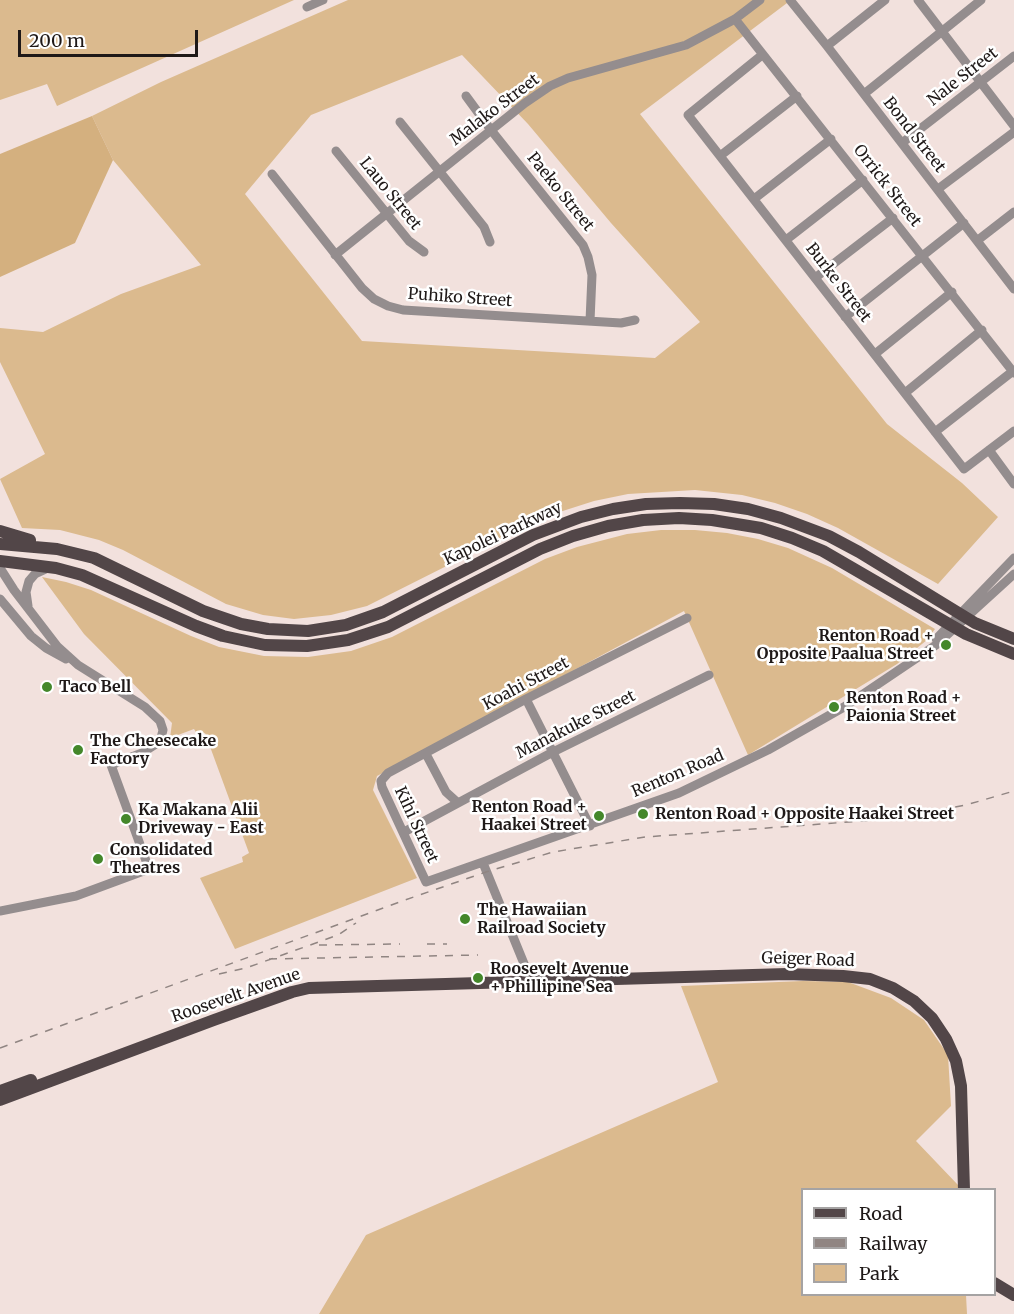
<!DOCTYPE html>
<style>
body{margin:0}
#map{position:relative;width:1014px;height:1314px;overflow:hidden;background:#f2e1dd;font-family:Merriweather,serif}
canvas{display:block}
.legend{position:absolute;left:801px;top:1188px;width:195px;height:108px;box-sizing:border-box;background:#fff;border:2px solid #a5a3a3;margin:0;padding:8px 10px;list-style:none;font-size:18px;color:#1f1918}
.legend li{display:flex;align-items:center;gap:12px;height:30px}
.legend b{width:30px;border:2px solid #a5a3a3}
.scale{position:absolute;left:18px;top:30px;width:180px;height:27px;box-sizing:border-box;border:3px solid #1f1918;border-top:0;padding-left:8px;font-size:18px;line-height:21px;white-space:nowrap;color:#1f1918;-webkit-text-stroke:4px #fff;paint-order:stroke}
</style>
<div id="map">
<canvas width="1014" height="1314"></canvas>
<ul class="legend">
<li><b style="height:8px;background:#524648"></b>Road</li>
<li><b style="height:8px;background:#908582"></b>Railway</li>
<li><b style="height:16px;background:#dbba8e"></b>Park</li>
</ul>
<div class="scale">200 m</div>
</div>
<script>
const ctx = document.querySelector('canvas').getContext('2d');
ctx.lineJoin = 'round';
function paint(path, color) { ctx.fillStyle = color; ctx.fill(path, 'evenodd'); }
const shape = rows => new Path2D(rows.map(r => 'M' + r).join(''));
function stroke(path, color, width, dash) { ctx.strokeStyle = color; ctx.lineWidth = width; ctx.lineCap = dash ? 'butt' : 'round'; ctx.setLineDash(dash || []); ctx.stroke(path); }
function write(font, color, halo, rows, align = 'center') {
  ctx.font = font + ' Merriweather,serif'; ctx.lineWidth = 5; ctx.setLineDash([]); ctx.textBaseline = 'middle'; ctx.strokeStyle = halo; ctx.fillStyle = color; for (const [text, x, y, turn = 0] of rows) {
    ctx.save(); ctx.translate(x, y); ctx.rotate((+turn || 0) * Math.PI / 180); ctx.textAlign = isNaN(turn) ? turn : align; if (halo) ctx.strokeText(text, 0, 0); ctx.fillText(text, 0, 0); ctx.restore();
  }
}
paint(shape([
 [0,0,294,0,57,106,47,84,0,100],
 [348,0,791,0,640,114,887,424,962,483,998,517,938,584,838,528,807,514,775,503,742,495,695,490,628,494,594,501,544,517,367,606,331,615,294,619,263,615,226,604,123,550,99,540,60,530,22,528,0,479,45,454,0,362,0,328,43,332,121,294,201,265,113,160,92,116,161,82],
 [462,55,528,124,611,223,700,322,655,358,362,341,245,194,311,115],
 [661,530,695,530,727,533,758,539,788,548,832,568,935,629,927,640,897,664,748,755,684,611,377,776,373,790,417,878,235,949,200,878,243,862,242,857,249,853,205,733,197,734,194,729,170,738,172,723,84,634,42,577,66,582,91,590,191,636,219,647,264,656,308,657,351,651,392,637,545,559,577,547,627,534],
 [803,981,848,982,891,998,924,1020,948,1055,951,1106,916,1141,958,1185,958,1189,802,1190,802,1294,966,1295,967,1314,319,1314,366,1235,718,1082,681,986]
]), '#dbba8e');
paint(shape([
 [92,116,113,160,75,243,0,277,0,154]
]), '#d4b07f');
stroke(shape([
 [790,0,827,46,1014,289],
 [918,0,1014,126],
 [307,7,323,0],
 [735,19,1014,373],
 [827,46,885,0],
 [762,55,688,115,964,469,1014,431],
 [864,94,981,0],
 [466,96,491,130,583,245,588,257,592,275,590,321],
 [400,122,484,227,490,242],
 [902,143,1014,56],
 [336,151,409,241,424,252],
 [720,156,797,96],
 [272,174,362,288,374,299,388,306,403,310,621,323,635,320],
 [938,189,1014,132],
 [754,199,831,139],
 [786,240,863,180],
 [978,240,1014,212],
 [335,255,525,103,550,86,568,78,686,45,735,19,760,0],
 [815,278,893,218],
 [845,317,964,223],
 [875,354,952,292],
 [905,393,982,330],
 [935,432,1013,371],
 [989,450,1014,484],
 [0,568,14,590,57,646,78,665,145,707,160,721,163,730,161,738,156,744,142,753,111,765,149,869,76,896,0,911],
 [0,599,31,636,46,648,66,659],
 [28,606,26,592,29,581,35,574,48,568],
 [687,618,526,699,388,773,381,781,382,787,426,882,679,793,768,750,844,707,936,645,1014,574],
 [936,639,1014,558],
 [526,699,590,826],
 [426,754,446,792,457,802],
 [404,832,553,752,709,675],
 [483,863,527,971,529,982]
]), '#948d8e', 9);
stroke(shape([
 [0,531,30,540],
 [0,544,57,549,94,558,203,611,241,624,268,629,308,631,346,625,383,612,533,535,581,517,613,509,646,504,680,503,714,504,748,509,781,518,829,536,859,552,975,623,1014,639],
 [0,561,56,568,82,575,196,626,223,636,265,645,307,646,348,640,388,627,540,549,573,536,608,526,643,520,679,518,712,520,761,528,792,538,823,551,966,634,1014,654],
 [0,1091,31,1080],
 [0,1100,214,1020,292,992,309,988,787,974,843,976,870,979,893,988,914,1001,932,1018,946,1039,956,1061,961,1086,964,1190],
 [994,1283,1014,1295]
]), '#524648', 12);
stroke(shape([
 [427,944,447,944],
 [319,945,400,944],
 [269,959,478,955],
 [219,974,246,968,338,935,356,923],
 [0,1048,405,900,486,872,553,852,645,837,889,819,966,805,1014,791]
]), '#908582', 1.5, [8, 8]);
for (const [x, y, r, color] of [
 [946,645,6,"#44872a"],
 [47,687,6,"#44872a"],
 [834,707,6,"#44872a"],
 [78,750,6,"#44872a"],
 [643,814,6,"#44872a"],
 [599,816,6,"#44872a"],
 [126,819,6,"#44872a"],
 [98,859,6,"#44872a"],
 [465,919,6,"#44872a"],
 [478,978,6,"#44872a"]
]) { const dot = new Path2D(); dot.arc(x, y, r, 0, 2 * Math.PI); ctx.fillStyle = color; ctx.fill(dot); stroke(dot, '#fff', 2); }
write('16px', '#1f1918', '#fff', [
 ["Nale Street",963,77,-38],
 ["Malako Street",495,110,-37],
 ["Bond Street",914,135,52],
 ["Orrick Street",887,186,52],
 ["Paeko Street",560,192,51],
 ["Lauo Street",390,194,51],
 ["Burke Street",838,283,52],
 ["Puhiko Street",460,298,4],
 ["Kapolei Parkway",503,534,-25],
 ["Koahi Street",526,684,-28],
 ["Manakuke Street",576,725,-27],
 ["Renton Road",678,774,-23],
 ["Kihi Street",416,825,65],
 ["Geiger Road",808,960,2],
 ["Roosevelt Avenue",236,996,-19]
]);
write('bold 16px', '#1f1918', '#fff', [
 ["Renton Road +",934,636,"right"],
 ["Opposite Paalua Street",934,654,"right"],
 ["Taco Bell",59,687],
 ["Renton Road +",846,698],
 ["Paionia Street",846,716],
 ["The Cheesecake",90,741],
 ["Factory",90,759],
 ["Renton Road +",587,807,"right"],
 ["Haakei Street",587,825,"right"],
 ["Ka Makana Alii",138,810],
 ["Driveway - East",138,828],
 ["Renton Road + Opposite Haakei Street",655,814],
 ["Consolidated",110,850],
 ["Theatres",110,868],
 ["The Hawaiian",477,910],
 ["Railroad Society",477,928],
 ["Roosevelt Avenue",490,969],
 ["+ Phillipine Sea",490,987]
], 'left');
</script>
